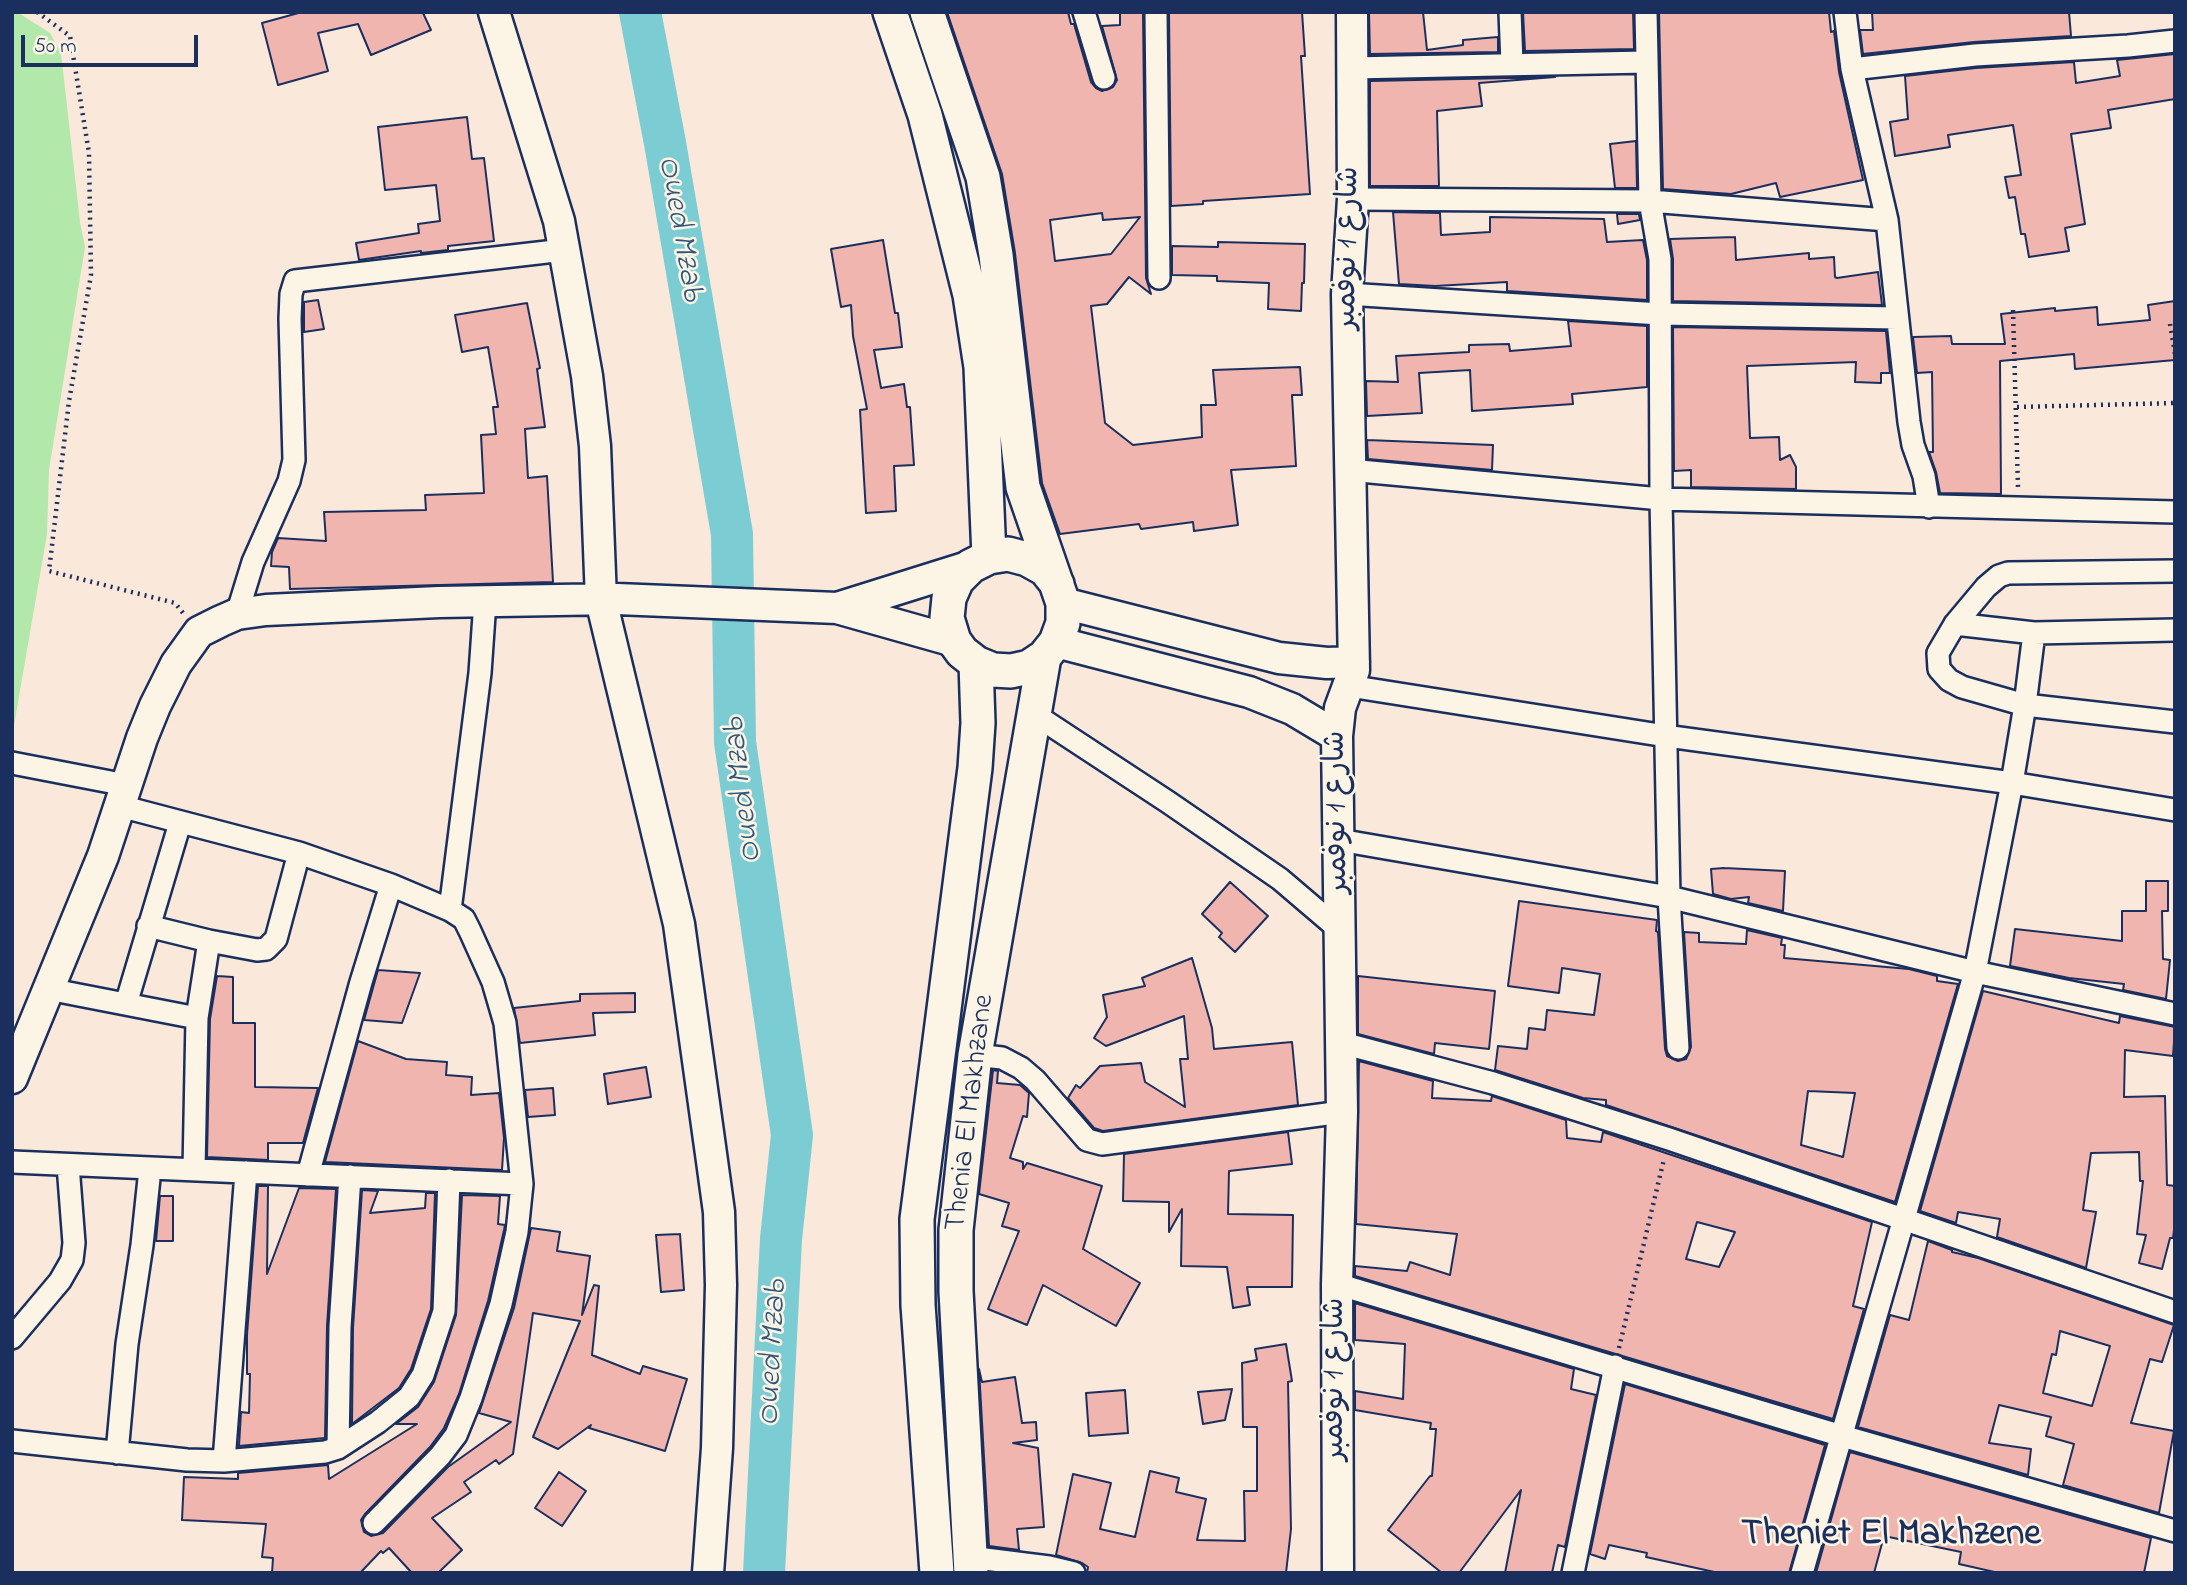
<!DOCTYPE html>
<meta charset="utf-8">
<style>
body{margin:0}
#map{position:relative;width:2187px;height:1585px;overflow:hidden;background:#fae8da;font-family:"Indie Flower",sans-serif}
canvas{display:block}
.frame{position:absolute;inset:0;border:14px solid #1b2f5e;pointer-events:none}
.scale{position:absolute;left:21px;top:35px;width:177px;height:32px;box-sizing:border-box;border:4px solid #1b2f5e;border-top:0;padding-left:9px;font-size:21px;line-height:24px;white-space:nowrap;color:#1b2f5e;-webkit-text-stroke:5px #fcf5e5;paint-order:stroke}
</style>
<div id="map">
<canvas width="2187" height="1585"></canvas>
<div class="frame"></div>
<div class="scale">50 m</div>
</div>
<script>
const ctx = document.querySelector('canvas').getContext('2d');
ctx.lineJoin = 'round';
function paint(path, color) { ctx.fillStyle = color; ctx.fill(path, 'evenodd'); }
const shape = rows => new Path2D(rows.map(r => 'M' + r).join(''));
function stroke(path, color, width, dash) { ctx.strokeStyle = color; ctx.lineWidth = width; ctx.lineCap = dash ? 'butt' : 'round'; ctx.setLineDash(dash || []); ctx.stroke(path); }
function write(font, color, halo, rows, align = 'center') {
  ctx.font = font + ' "Indie Flower","Playpen Sans Arabic",sans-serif'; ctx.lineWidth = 5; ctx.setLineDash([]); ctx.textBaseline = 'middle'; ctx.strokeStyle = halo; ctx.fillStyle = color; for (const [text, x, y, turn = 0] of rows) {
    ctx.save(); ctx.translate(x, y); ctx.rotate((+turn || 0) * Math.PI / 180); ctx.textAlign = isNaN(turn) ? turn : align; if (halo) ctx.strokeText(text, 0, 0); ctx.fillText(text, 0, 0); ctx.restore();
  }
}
paint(shape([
 [12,12,17,12,50,33,61,53,80,222,85,247,49,470,47,534,12,737]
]), '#b2e8aa');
stroke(shape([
 [640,12,665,143,732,534,735,742,792,1135,781,1239,764,1573]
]), '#7cccd4', 42);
const building = shape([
 [302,12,423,13,431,30,371,55,358,24,318,33,328,71,278,85,262,23,302,12],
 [947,12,1068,12,1071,24,1074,24,1091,82,1096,88,1102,91,1113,87,1117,80,1102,26,1120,25,1120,12,1143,12,1146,278,1151,294,1129,277,1107,304,1091,306,1105,423,1133,445,1202,437,1201,405,1216,405,1213,370,1300,367,1302,395,1292,395,1296,466,1231,470,1238,525,1194,531,1193,522,1141,529,1139,524,1060,534,1042,483,1015,253,1002,174,947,12],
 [1102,213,1103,220,1140,217,1111,254,1055,261,1050,220,1102,213],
 [1169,12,1302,12,1305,56,1301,56,1310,194,1203,201,1203,204,1171,206,1169,12],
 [1369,12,1423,12,1427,50,1463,45,1463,40,1498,37,1498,52,1370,54,1369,12],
 [1523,12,1633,12,1634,49,1525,51,1523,12],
 [1659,12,1829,12,1831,32,1834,31,1839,72,1863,180,1780,197,1776,183,1731,194,1663,189,1659,12],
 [1872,12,2069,12,2071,36,1974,42,1863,54,1860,30,1873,30,1872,12],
 [2175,54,2175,99,2108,110,2111,128,2071,134,2085,224,2065,228,2069,251,2029,257,2025,234,2021,234,2015,197,2009,198,2005,177,2021,175,2013,125,1948,135,1950,147,1895,156,1890,122,1908,119,1905,76,1976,68,2074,62,2076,83,2120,76,2117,60,2175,54],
 [1555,77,1479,83,1482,106,1437,111,1439,186,1370,186,1370,81,1555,77],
 [467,117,472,159,484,158,494,241,448,246,448,250,421,253,421,251,359,260,356,243,419,233,418,224,440,221,436,185,385,190,378,127,467,117],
 [1636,141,1637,188,1615,188,1610,144,1636,141],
 [1393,212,1440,213,1441,235,1490,232,1490,217,1604,219,1607,242,1643,240,1647,260,1647,300,1507,291,1507,282,1435,286,1399,284,1393,212],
 [1617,214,1639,214,1640,220,1618,224,1617,214],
 [1735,237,1736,260,1809,253,1809,259,1834,257,1835,277,1837,278,1878,272,1882,305,1673,301,1673,259,1670,239,1735,237],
 [883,240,895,313,898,313,902,347,874,350,881,388,904,384,907,407,910,407,914,465,894,466,896,511,866,513,860,410,867,409,853,336,851,305,841,307,831,249,883,240],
 [1218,242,1305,244,1304,283,1302,283,1301,311,1268,309,1269,283,1217,281,1217,276,1172,275,1172,246,1218,247,1218,242],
 [318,300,324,329,304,332,304,302,318,300],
 [2175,301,2175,360,2075,369,2074,354,2000,361,2001,494,1940,493,1936,472,1929,452,1933,452,1932,372,1917,373,1913,337,1951,336,1952,344,2005,344,2001,314,2055,308,2055,311,2097,307,2098,325,2150,320,2148,305,2175,301],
 [527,303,540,368,537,369,545,427,525,429,528,478,547,476,553,582,290,589,289,567,271,566,272,552,278,538,326,541,324,512,426,510,425,495,484,493,481,435,496,434,493,407,498,407,488,347,462,352,455,315,527,303],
 [1568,321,1647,326,1647,387,1572,394,1573,404,1472,411,1470,370,1419,373,1422,413,1367,416,1366,381,1398,382,1396,356,1469,352,1469,345,1509,344,1510,351,1571,346,1568,321],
 [1673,327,1886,331,1890,373,1881,373,1881,383,1855,382,1856,362,1747,366,1750,438,1779,437,1780,460,1790,455,1796,467,1796,489,1691,487,1691,470,1674,471,1673,327],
 [1367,440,1493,445,1492,470,1368,459,1367,440],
 [1724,868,1785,871,1783,911,1748,903,1749,897,1731,899,1713,894,1711,869,1724,868],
 [2146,881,2168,881,2168,911,2162,911,2163,959,2170,960,2166,999,2123,990,2124,984,2069,978,2010,966,2015,929,2122,941,2122,911,2146,911,2146,881],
 [1230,882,1268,916,1235,952,1219,937,1222,933,1202,914,1230,882],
 [1519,901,1657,920,1656,931,1658,932,1665,1049,1667,1056,1678,1061,1686,1059,1691,1047,1684,932,1699,933,1699,942,1746,944,1747,930,1782,938,1781,945,1785,945,1784,958,1909,969,1937,976,1937,981,1958,984,1895,1202,1606,1105,1606,1100,1583,1098,1495,1070,1498,1046,1527,1049,1529,1028,1545,1030,1547,1010,1594,1015,1600,974,1562,968,1559,993,1508,986,1519,901],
 [1808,1091,1855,1093,1843,1157,1801,1145,1808,1091],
 [1192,958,1212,1028,1214,1049,1292,1042,1298,1105,1103,1131,1094,1128,1068,1098,1076,1085,1080,1088,1100,1066,1141,1063,1145,1082,1185,1107,1180,1059,1188,1059,1184,1016,1106,1046,1094,1038,1107,1017,1103,995,1145,986,1142,978,1192,958],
 [378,970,420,973,402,1023,364,1020,378,970],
 [217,976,233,977,233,1023,255,1023,255,1087,318,1088,303,1143,268,1143,268,1160,207,1157,210,1019,217,976],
 [1358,976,1495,991,1489,1049,1435,1043,1434,1054,1358,1034,1358,976],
 [1983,991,2119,1023,2120,1016,2175,1027,2173,1056,2125,1050,2124,1097,2165,1096,2167,1185,2175,1186,2175,1222,2173,1238,2170,1238,2162,1269,2139,1263,2146,1235,2137,1234,2143,1181,2140,1181,2139,1152,2091,1153,2083,1210,2096,1212,2086,1268,1997,1237,2000,1219,1958,1212,1956,1223,1920,1211,1983,991],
 [635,993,635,1012,593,1013,595,1035,520,1043,514,1008,580,1001,580,994,635,993],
 [358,1041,406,1059,447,1062,446,1075,472,1077,471,1095,499,1093,504,1138,502,1170,325,1162,358,1041],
 [1359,1061,1433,1081,1432,1098,1491,1101,1492,1096,1566,1120,1567,1138,1601,1142,1603,1132,1872,1222,1853,1306,1864,1309,1833,1419,1355,1276,1355,1266,1407,1271,1410,1262,1450,1275,1457,1234,1356,1224,1359,1061],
 [1697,1222,1735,1232,1719,1267,1686,1259,1697,1222],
 [646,1067,651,1097,608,1104,604,1074,646,1067],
 [993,1070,998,1071,997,1083,1020,1085,1029,1093,1027,1117,1023,1116,1010,1158,1023,1162,1023,1169,1027,1163,1102,1186,1083,1249,1140,1283,1116,1326,1043,1285,1027,1325,988,1309,1019,1231,1002,1226,1009,1203,979,1194,993,1070],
 [553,1088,555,1115,528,1117,525,1090,553,1088],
 [1288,1132,1292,1164,1229,1171,1228,1214,1293,1215,1292,1287,1247,1287,1250,1305,1233,1308,1227,1267,1181,1266,1182,1209,1169,1232,1169,1202,1123,1201,1124,1154,1288,1132],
 [258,1186,268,1186,267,1274,299,1188,336,1189,327,1326,325,1438,239,1446,241,1412,249,1413,250,1374,247,1374,247,1335,258,1186],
 [362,1190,378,1191,370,1213,425,1208,426,1193,435,1193,431,1309,411,1369,399,1388,352,1424,353,1328,362,1190],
 [462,1195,500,1196,498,1224,505,1225,504,1230,488,1301,459,1394,444,1428,430,1447,365,1514,361,1520,364,1532,371,1536,383,1533,448,1467,511,1422,479,1413,514,1308,531,1228,560,1232,557,1251,590,1256,582,1315,594,1285,599,1286,592,1355,640,1374,643,1366,687,1379,665,1451,589,1428,591,1425,558,1449,533,1437,580,1321,533,1313,513,1454,499,1464,496,1460,464,1482,471,1492,432,1518,462,1550,438,1573,412,1573,389,1548,383,1553,381,1551,360,1573,272,1573,273,1558,262,1557,266,1524,182,1520,184,1477,238,1479,238,1473,328,1465,329,1479,417,1424,396,1424,418,1407,434,1382,456,1315,462,1195],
 [160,1196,173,1196,173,1241,156,1241,160,1196],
 [680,1234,684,1290,661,1292,656,1235,680,1234],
 [1928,1241,1952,1250,1952,1252,1978,1258,2174,1325,2162,1362,2150,1359,2131,1423,2174,1431,2159,1513,2063,1485,2074,1444,2046,1436,2051,1417,1999,1405,1989,1443,2031,1449,2028,1475,1858,1427,1890,1315,1909,1320,1928,1241],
 [2060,1331,2110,1346,2092,1406,2043,1393,2052,1354,2056,1355,2060,1331],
 [1355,1303,1574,1369,1571,1389,1596,1395,1565,1547,1558,1545,1552,1573,1505,1573,1521,1490,1459,1573,1442,1573,1388,1530,1430,1476,1432,1476,1436,1429,1430,1429,1431,1423,1355,1410,1355,1391,1403,1399,1405,1344,1355,1340,1355,1303],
 [1286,1344,1292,1381,1288,1382,1291,1529,1286,1573,1087,1573,1088,1567,1082,1563,1056,1555,1073,1474,1111,1483,1100,1529,1135,1537,1150,1471,1179,1478,1176,1492,1206,1499,1197,1540,1245,1541,1244,1491,1257,1491,1257,1427,1243,1427,1242,1363,1257,1360,1255,1349,1286,1344],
 [979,1369,982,1382,1015,1377,1022,1423,1036,1422,1037,1440,1013,1443,1038,1448,1044,1527,1017,1529,1019,1550,989,1546,979,1369],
 [1625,1384,1825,1445,1789,1573,1719,1573,1646,1557,1647,1553,1609,1545,1605,1559,1590,1554,1625,1384],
 [1232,1389,1225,1420,1203,1424,1198,1392,1232,1389],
 [1125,1390,1128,1433,1089,1436,1086,1393,1125,1390],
 [1850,1452,2151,1538,2144,1573,1999,1573,1959,1564,1961,1552,1884,1536,1874,1573,1816,1573,1850,1452],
 [559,1472,586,1491,562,1526,535,1508,559,1472]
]);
paint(building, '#f1b5af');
stroke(building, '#1b2f5e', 2);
const street = shape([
 [1084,12,1104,78],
 [1156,12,1159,278],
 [1510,12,1512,64],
 [1646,12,1650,201,1660,259,1661,499,1669,897,1678,1048],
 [1845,12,1852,69,1887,220,1909,422,1913,445,1924,476,1929,507],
 [1351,68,1647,62],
 [1852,69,1975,55,2128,46,2175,41],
 [1353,199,1650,201,1887,220],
 [1347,294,1660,314,1897,318],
 [1349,470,1661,499,2175,512],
 [2175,571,2008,573,1999,576,1986,587,1955,624,1938,653,1939,669,1949,680,1962,687,2025,705,2175,722],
 [237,614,253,562,289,481,294,460,290,319,291,294,295,281,564,250],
 [1955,624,2034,633],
 [1349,686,1666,736,2012,783,2175,810],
 [1034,714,1168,802,1280,879,1341,931],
 [12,763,126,785],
 [120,806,299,853,391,885,361,982,308,1175],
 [1339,840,1669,897,1975,972,2175,1014],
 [450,910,480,673,485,601],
 [148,926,209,941,257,950,266,949,276,939,299,853],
 [48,989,197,1018],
 [126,1004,180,823],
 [1342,1043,1493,1083,1669,1139,2175,1312],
 [975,1055,1002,1058,1021,1068,1035,1080,1087,1140,1102,1144,1342,1112],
 [12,1162,522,1184,505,1023,493,982,470,931,464,919,450,910,391,885],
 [194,1170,197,1018,209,941],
 [1337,1284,1842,1436,2175,1531],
 [12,1338,60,1281,72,1260,74,1243,68,1165],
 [12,1441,187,1460,224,1461,325,1452,338,1448,378,1422,409,1397,423,1375,444,1311,449,1180],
 [338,1448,340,1327,350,1176],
 [117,1453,127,1344,142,1245,150,1169],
 [224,1461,246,1172],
 [374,1523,440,1456,456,1435,471,1398,501,1304,517,1232,522,1184],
 [969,1557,1049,1567,1074,1573],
 [1573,1573,1615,1366],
 [1802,1573,1975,972,2012,783,2025,705,2034,633,2175,630]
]);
const secondary = shape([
 [494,12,559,221,587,376,595,446,601,600,679,924,712,1161,719,1212,721,1285,717,1448,708,1573],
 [1063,603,1279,658,1327,663,1354,662],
 [837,608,971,566],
 [1056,642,1249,692,1292,709,1337,736],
 [12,1078,103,856,142,738,155,706,176,664,199,632,221,621,237,614,266,610,439,602,617,599,837,608,954,641],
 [1338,1573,1337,1284,1342,1112,1337,736,1340,708,1354,670,1347,294,1353,199,1352,12]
]);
const primary = shape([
 [890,12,925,115,970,295,981,367,989,557],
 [927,12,983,177,996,255,1023,487,1063,603,1063,623,1056,642,1044,657,1029,667,1011,671,993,670,976,663,962,652,954,641,947,618,949,598,957,580,971,566,989,557,1008,554,1027,559,1045,569,1057,584],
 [937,1573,918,1305,917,1219,975,768,978,723,976,663],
 [971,1573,956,1291,956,1230,975,1055,1044,657]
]);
stroke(street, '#1b2f5e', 26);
stroke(secondary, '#1b2f5e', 35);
stroke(primary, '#1b2f5e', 38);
stroke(shape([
 [37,12,70,36,89,153,91,275,69,401,49,571,175,603,183,613],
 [2013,310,2018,487],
 [2170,324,2175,354],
 [2017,407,2175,403],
 [1619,1348,1664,1159]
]), '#1b2f5e', 4.5, [2, 5]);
stroke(street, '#fcf5e5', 21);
stroke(secondary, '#fcf5e5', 30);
stroke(primary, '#fcf5e5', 33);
write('30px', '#1b2f5e', '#fcf5e5', [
 ["شارع 1 نوفمبر",1350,248,-89],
 ["شارع 1 نوفمبر",1339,812,-91],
 ["Thenia El Makhzane",972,1113,-83],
 ["شارع 1 نوفمبر",1337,1379,-90]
]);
write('italic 32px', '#33567c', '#fcf5e5', [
 ["Oued Mzab",678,229,80],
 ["Oued Mzab",745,790,-97],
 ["Oued Mzab",775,1353,-87]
]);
write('bold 37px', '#1b2f5e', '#fcf5e5', [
 ["Theniet El Makhzene",1891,1537]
]);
</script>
